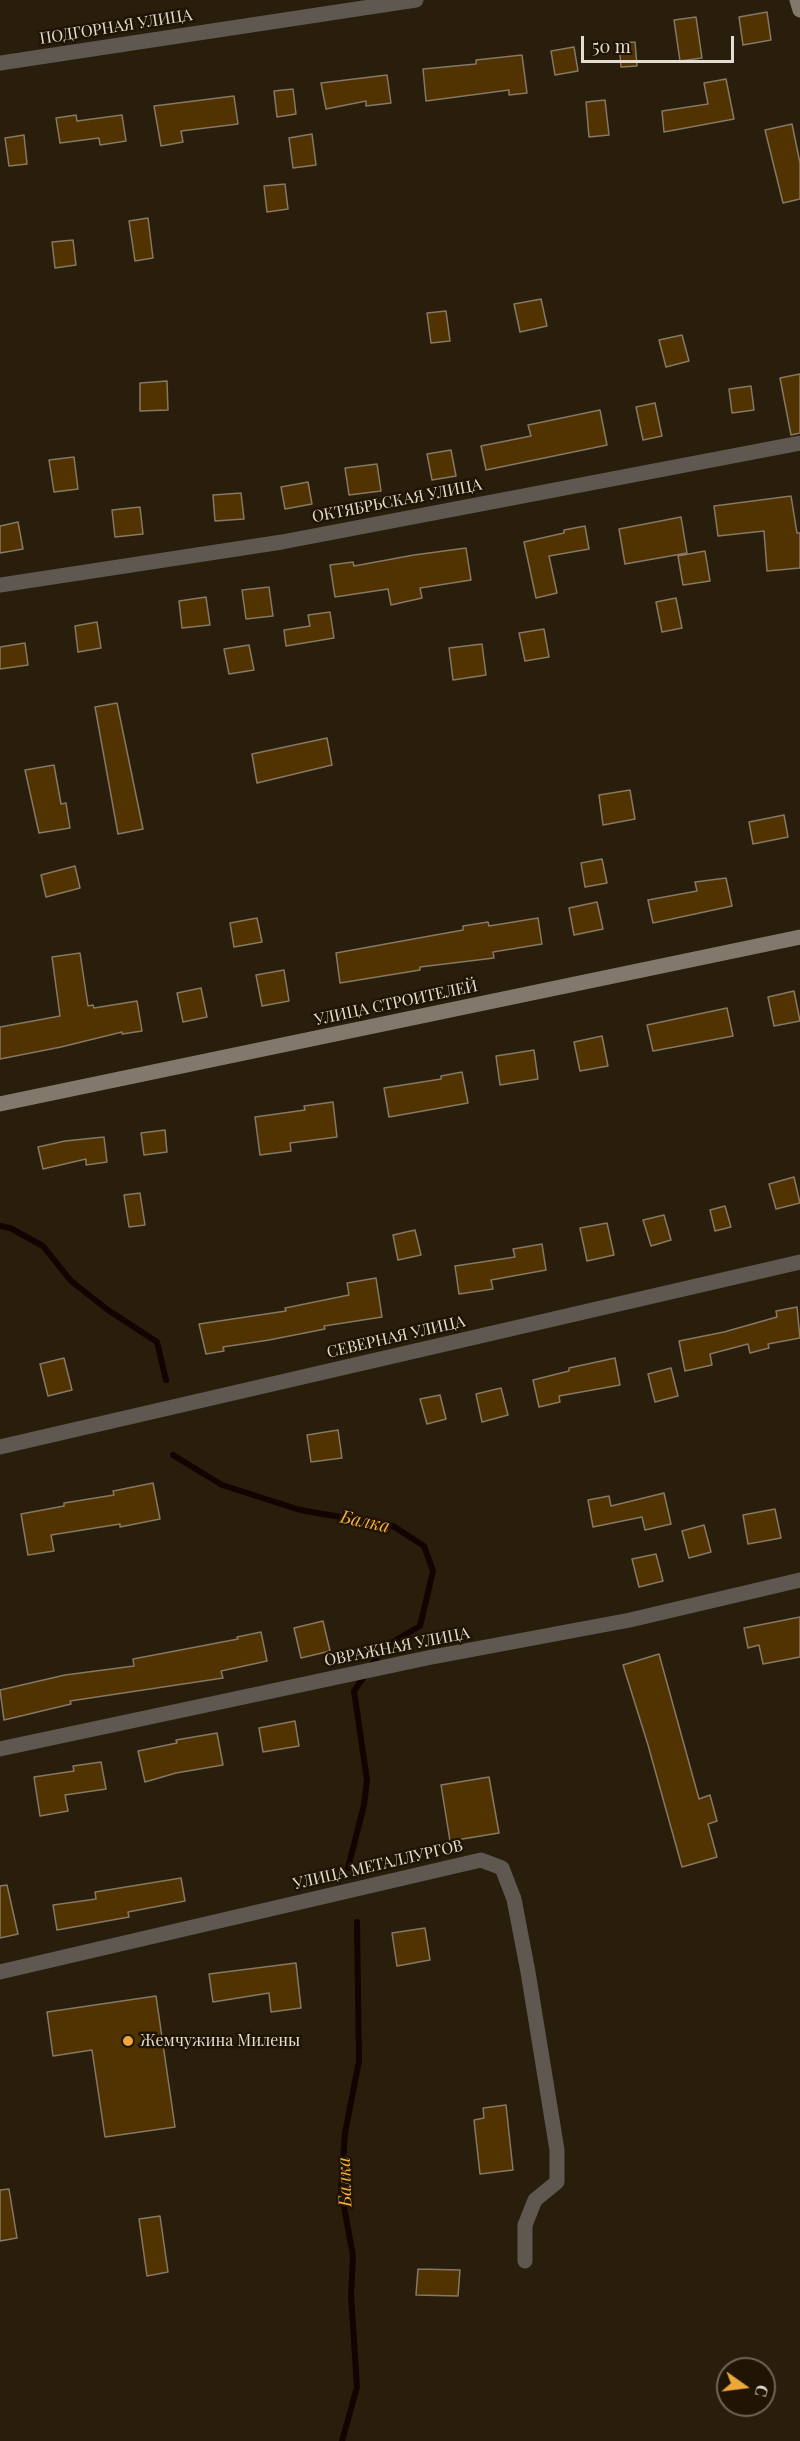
<!DOCTYPE html>
<meta charset="utf-8">
<style>
body{margin:0}
#map{position:relative;width:800px;height:2441px;overflow:hidden;background:#291e0c;font-family:"Playfair Display",serif}
canvas{display:block}
.north{position:absolute;left:716px;top:2357px;width:60px;height:60px;box-sizing:border-box;background:#201404;border:2px solid #6f6456;border-radius:50%;rotate:104deg;font-size:16px;font-weight:700;line-height:24px;text-align:center;color:#e5ddd2}
.north::after{content:'';display:block;margin:auto;width:21px;height:27px;background:#eca93a;clip-path:polygon(50% 0,100% 100%,50% 72%,0 100%)}
.scale{position:absolute;left:581px;top:36px;width:153px;height:27px;box-sizing:border-box;border:3px solid #e5ddd2;border-top:0;padding-left:8px;font-size:18px;line-height:21px;white-space:nowrap;color:#e5ddd2;-webkit-text-stroke:4px #201404;paint-order:stroke}
</style>
<div id="map">
<canvas width="800" height="2441"></canvas>
<div class="north">С</div>
<div class="scale">50 m</div>
</div>
<script>
const ctx = document.querySelector('canvas').getContext('2d');
ctx.lineJoin = 'round';
const shape = rows => new Path2D(rows.map(r => 'M' + r).join(''));
function stroke(path, color, width, dash) { ctx.strokeStyle = color; ctx.lineWidth = width; ctx.lineCap = dash ? 'butt' : 'round'; ctx.setLineDash(dash || []); ctx.stroke(path); }
function paint(path, color) { ctx.fillStyle = color; ctx.fill(path, 'evenodd'); }
function write(font, color, halo, rows, align = 'center') {
  ctx.font = font + ' "Playfair Display",serif'; ctx.lineWidth = 5; ctx.setLineDash([]); ctx.textBaseline = 'middle'; ctx.strokeStyle = halo; ctx.fillStyle = color; for (const [text, x, y, turn = 0] of rows) {
    ctx.save(); ctx.translate(x, y); ctx.rotate((+turn || 0) * Math.PI / 180); ctx.textAlign = isNaN(turn) ? turn : align; if (halo) ctx.strokeText(text, 0, 0); ctx.fillText(text, 0, 0); ctx.restore();
  }
}
stroke(shape([
 [0,1226,10,1228,43,1246,71,1281,108,1310,157,1342,166,1380],
 [173,1455,222,1485,300,1510,393,1526,424,1546,433,1571,420,1626,384,1647,354,1691,367,1780,364,1805,348,1868],
 [342,2441,357,2387,351,2295,353,2256,341,2190,345,2133,359,2061,357,1922]
]), '#120400', 6);
const building = shape([
 [767,12,771,40,743,45,739,17,767,12],
 [696,17,702,58,680,61,674,20,696,17],
 [635,42,637,66,621,67,619,43,635,42],
 [574,47,578,71,555,75,551,51,574,47],
 [522,55,527,93,509,95,509,90,426,101,423,69,476,64,476,60,522,55],
 [387,75,391,103,366,106,366,101,326,109,321,83,387,75],
 [726,79,734,119,664,132,662,111,708,104,704,83,726,79],
 [293,89,296,114,277,117,274,91,293,89],
 [234,96,238,124,181,131,183,142,161,146,154,106,234,96],
 [605,100,609,135,589,137,586,102,605,100],
 [76,115,77,121,122,115,126,141,100,145,99,138,60,143,56,118,76,115],
 [792,124,800,163,800,199,783,203,765,130,792,124],
 [312,134,316,165,293,168,289,138,312,134],
 [24,135,27,164,9,166,5,138,24,135],
 [285,184,288,209,267,212,264,186,285,184],
 [148,218,153,258,135,261,129,221,148,218],
 [73,240,76,265,55,268,52,242,73,240],
 [541,299,547,326,520,332,514,304,541,299],
 [446,311,450,341,431,343,427,313,446,311],
 [682,335,689,361,666,367,659,340,682,335],
 [800,374,800,433,791,435,780,378,800,374],
 [167,381,168,410,140,411,140,383,167,381],
 [751,386,754,410,732,413,729,389,751,386],
 [655,403,662,436,643,440,636,407,655,403],
 [600,410,607,445,486,470,481,446,531,436,528,425,600,410],
 [451,450,456,476,432,480,427,454,451,450],
 [74,457,78,489,54,492,49,460,74,457],
 [377,464,381,491,349,495,345,468,377,464],
 [308,482,312,504,285,509,281,487,308,482],
 [241,493,244,519,215,521,213,495,241,493],
 [791,496,797,533,800,533,800,568,767,571,764,531,718,536,714,506,791,496],
 [140,507,143,534,115,537,112,510,140,507],
 [681,517,687,553,625,564,619,529,681,517],
 [18,522,23,549,0,553,0,526,18,522],
 [585,526,589,549,549,556,557,593,536,598,524,542,564,533,564,530,585,526],
 [466,548,471,580,420,588,422,598,391,605,388,589,335,597,330,565,353,562,354,566,414,555,466,548],
 [705,551,710,581,683,585,678,556,705,551],
 [269,587,273,616,246,619,242,590,269,587],
 [206,597,210,625,182,628,179,601,206,597],
 [676,598,682,628,662,632,656,602,676,598],
 [330,612,334,638,286,646,284,630,310,626,308,615,330,612],
 [97,622,101,648,78,652,75,626,97,622],
 [544,629,549,657,525,661,519,633,544,629],
 [25,643,28,665,0,669,0,647,25,643],
 [482,644,486,675,453,680,449,648,482,644],
 [249,645,254,670,229,674,224,649,249,645],
 [117,703,143,829,118,834,95,707,117,703],
 [327,738,332,765,257,783,252,754,327,738],
 [54,765,61,804,66,803,70,828,39,833,25,770,54,765],
 [630,790,635,819,603,825,599,795,630,790],
 [784,815,788,837,753,844,749,822,784,815],
 [602,859,607,883,585,887,581,863,602,859],
 [75,866,80,888,46,897,41,875,75,866],
 [726,878,732,906,653,923,648,900,697,891,695,882,726,878],
 [597,902,603,929,574,935,569,908,597,902],
 [257,918,262,942,234,947,230,923,257,918],
 [538,918,542,944,493,952,494,958,420,967,420,970,340,983,336,953,463,930,463,926,488,922,489,926,538,918],
 [80,953,88,1006,93,1005,94,1008,137,1001,142,1031,122,1034,122,1032,61,1047,0,1059,0,1027,60,1016,52,957,80,953],
 [284,970,289,1001,262,1006,256,975,284,970],
 [201,988,207,1017,183,1022,177,993,201,988],
 [794,991,800,1021,774,1026,768,997,794,991],
 [727,1008,733,1036,653,1051,647,1025,727,1008],
 [602,1036,608,1066,580,1071,574,1042,602,1036],
 [534,1050,538,1079,500,1085,496,1056,534,1050],
 [462,1072,468,1103,389,1117,384,1088,441,1079,441,1076,462,1072],
 [333,1102,337,1137,290,1143,291,1151,260,1155,255,1117,305,1110,304,1106,333,1102],
 [165,1130,167,1152,144,1155,141,1133,165,1130],
 [104,1137,107,1162,86,1165,86,1159,43,1169,38,1147,65,1141,104,1137],
 [794,1177,800,1203,776,1209,769,1184,794,1177],
 [140,1193,145,1225,129,1227,124,1195,140,1193],
 [725,1206,731,1227,715,1231,710,1210,725,1206],
 [664,1215,671,1240,651,1246,643,1220,664,1215],
 [607,1223,614,1255,587,1261,580,1228,607,1223],
 [415,1230,421,1255,398,1260,393,1235,415,1230],
 [542,1244,546,1270,491,1280,493,1289,459,1294,455,1266,515,1257,513,1249,542,1244],
 [376,1278,382,1317,324,1326,325,1329,269,1340,223,1347,224,1351,206,1354,199,1324,286,1311,285,1308,349,1295,347,1283,376,1278],
 [797,1307,800,1338,768,1344,769,1348,750,1353,748,1344,710,1354,712,1365,685,1371,679,1341,724,1332,777,1317,776,1311,797,1307],
 [64,1358,72,1390,48,1396,40,1364,64,1358],
 [615,1358,620,1385,559,1396,560,1402,539,1407,533,1380,569,1371,569,1368,615,1358],
 [671,1368,678,1396,655,1402,648,1374,671,1368],
 [501,1388,508,1415,482,1422,476,1394,501,1388],
 [440,1395,446,1419,427,1424,420,1399,440,1395],
 [338,1430,342,1458,311,1462,307,1435,338,1430],
 [153,1483,160,1519,120,1527,120,1524,51,1535,54,1551,28,1555,21,1514,64,1506,64,1503,114,1495,113,1491,153,1483],
 [664,1493,671,1524,645,1530,642,1517,593,1527,588,1500,609,1496,611,1506,664,1493],
 [775,1509,781,1538,748,1544,743,1515,775,1509],
 [704,1525,711,1552,689,1558,682,1531,704,1525],
 [656,1554,663,1581,639,1587,632,1559,656,1554],
 [800,1617,800,1657,763,1664,759,1645,748,1648,744,1628,800,1617],
 [323,1621,330,1651,301,1658,294,1628,323,1621],
 [261,1632,267,1661,221,1671,223,1678,70,1701,71,1704,4,1720,0,1690,65,1675,134,1666,133,1659,238,1639,237,1637,261,1632],
 [659,1654,699,1799,710,1795,717,1821,708,1824,717,1857,682,1867,648,1745,623,1665,659,1654],
 [295,1721,299,1746,263,1752,259,1728,295,1721],
 [217,1733,223,1765,176,1773,145,1782,138,1751,177,1743,176,1740,217,1733],
 [101,1762,106,1789,65,1795,68,1811,40,1816,34,1777,74,1771,73,1766,101,1762],
 [489,1777,499,1833,450,1841,441,1785,489,1777],
 [181,1878,185,1901,128,1912,129,1917,57,1930,53,1905,96,1899,95,1892,181,1878],
 [7,1885,18,1934,0,1938,0,1886,7,1885],
 [425,1928,430,1960,397,1966,392,1933,425,1928],
 [296,1963,301,2008,271,2012,269,1993,213,2002,209,1974,296,1963],
 [156,1996,175,2127,105,2137,92,2050,53,2056,47,2012,156,1996],
 [506,2105,513,2170,480,2174,474,2120,484,2118,483,2108,506,2105],
 [9,2189,17,2238,0,2241,0,2190,9,2189],
 [160,2216,168,2272,147,2276,139,2219,160,2216],
 [418,2269,460,2270,458,2296,416,2295,418,2269]
]);
paint(building, '#503300');
stroke(building, '#867864', 1.5);
stroke(shape([
 [0,63,416,0],
 [0,585,282,542,800,443],
 [0,1447,800,1262],
 [0,1749,427,1658,630,1620,800,1580],
 [0,1972,481,1860,502,1868,514,1899,528,1972,557,2150,557,2182,535,2200,525,2225,525,2261]
]), '#5e5850', 15);
stroke(shape([
 [797,0,800,10],
 [0,1104,800,937]
]), '#82786b', 15);
for (const [x, y, r, color] of [
 [128,2041,6,"#eca93a"]
]) { const dot = new Path2D(); dot.arc(x, y, r, 0, 2 * Math.PI); ctx.fillStyle = color; ctx.fill(dot); stroke(dot, '#201404', 2); }
write('16px', '#e5ddd2', '#201404', [
 ["ПОДГОРНАЯ УЛИЦА",116,27,-9],
 ["ОКТЯБРЬСКАЯ УЛИЦА",397,501,-11],
 ["УЛИЦА СТРОИТЕЛЕЙ",396,1003,-12],
 ["СЕВЕРНАЯ УЛИЦА",396,1337,-13],
 ["ОВРАЖНАЯ УЛИЦА",397,1647,-11],
 ["УЛИЦА МЕТАЛЛУРГОВ",378,1865,-13]
]);
write('16px', '#e5ddd2', '#201404', [
 ["Жемчужина Милены",140,2041]
], 'left');
write('italic 18px', '#f8b035', '#201404', [
 ["Балка",365,1522,12],
 ["Балка",345,2182,-92]
]);
</script>
